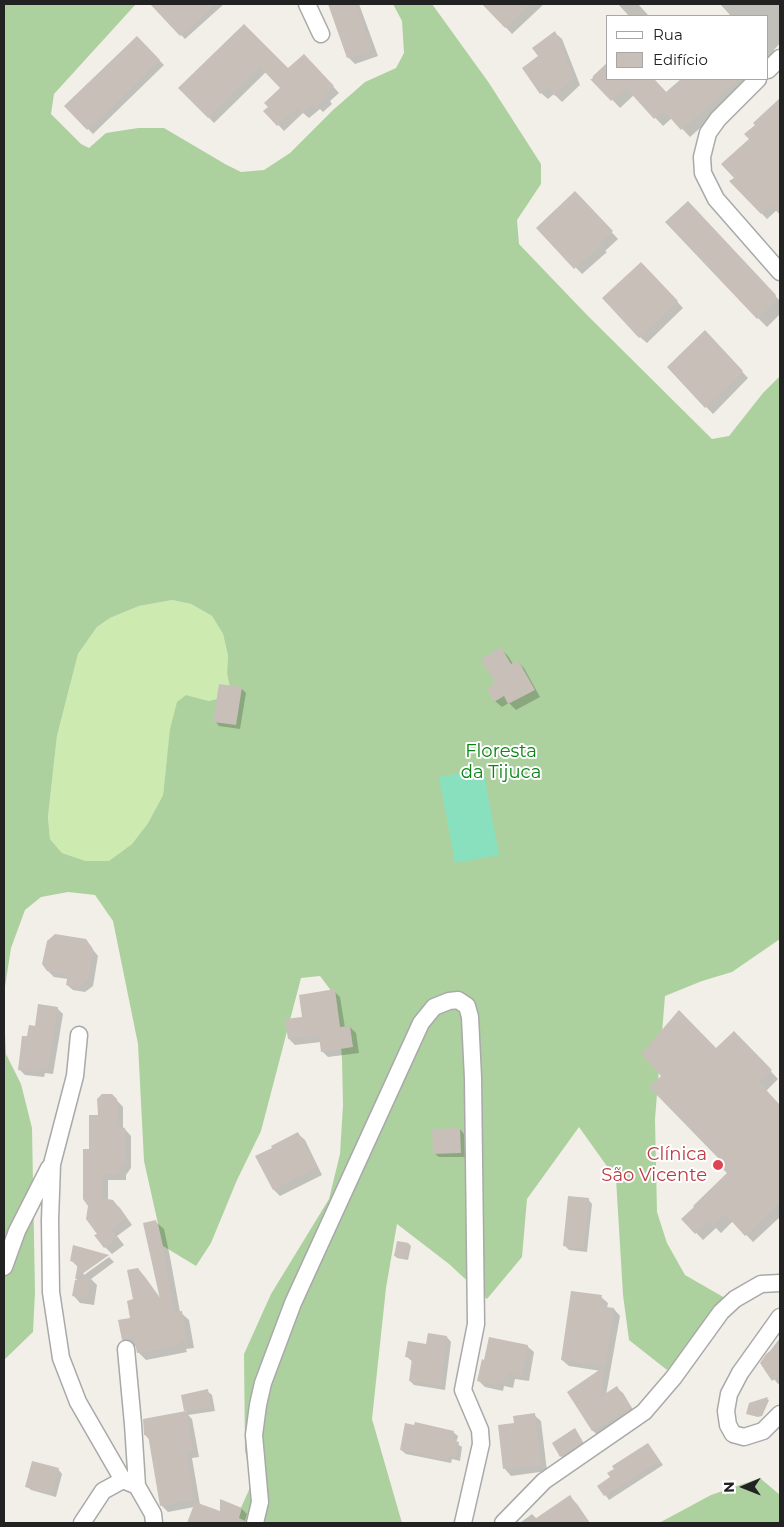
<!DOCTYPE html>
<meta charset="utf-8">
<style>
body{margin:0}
#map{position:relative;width:784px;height:1527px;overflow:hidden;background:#f2efe9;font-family:Montserrat,sans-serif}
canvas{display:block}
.frame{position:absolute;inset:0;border:5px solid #222;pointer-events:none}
.legend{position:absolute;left:606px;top:15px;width:162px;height:65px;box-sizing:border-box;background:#fff;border:1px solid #a7a7a7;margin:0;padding:6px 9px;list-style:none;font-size:15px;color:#222}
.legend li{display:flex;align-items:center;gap:10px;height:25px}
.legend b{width:25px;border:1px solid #a7a7a7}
.north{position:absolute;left:719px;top:1462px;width:50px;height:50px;-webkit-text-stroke:4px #fff;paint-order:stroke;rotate:269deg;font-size:14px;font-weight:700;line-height:20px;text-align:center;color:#222}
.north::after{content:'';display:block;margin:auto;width:18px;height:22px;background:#222;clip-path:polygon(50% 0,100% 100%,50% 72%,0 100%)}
</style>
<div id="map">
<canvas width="784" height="1527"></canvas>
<div class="frame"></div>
<ul class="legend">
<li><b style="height:6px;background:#fff"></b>Rua</li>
<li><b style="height:14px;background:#c7bfb8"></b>Edifício</li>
</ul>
<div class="north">N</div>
</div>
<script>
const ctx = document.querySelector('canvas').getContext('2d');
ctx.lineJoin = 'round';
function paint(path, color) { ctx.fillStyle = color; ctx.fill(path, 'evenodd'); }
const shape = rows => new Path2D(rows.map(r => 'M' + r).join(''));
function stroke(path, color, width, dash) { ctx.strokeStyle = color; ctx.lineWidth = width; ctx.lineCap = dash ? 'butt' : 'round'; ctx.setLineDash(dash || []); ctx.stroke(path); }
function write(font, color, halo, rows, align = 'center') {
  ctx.font = font + ' Montserrat,sans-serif'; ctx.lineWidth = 4; ctx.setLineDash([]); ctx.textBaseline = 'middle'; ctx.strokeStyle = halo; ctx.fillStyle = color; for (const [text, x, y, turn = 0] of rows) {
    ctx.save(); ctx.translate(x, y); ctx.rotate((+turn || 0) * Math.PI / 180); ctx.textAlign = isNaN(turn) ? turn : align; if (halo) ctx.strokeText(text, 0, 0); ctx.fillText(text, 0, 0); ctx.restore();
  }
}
paint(shape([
 [172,600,191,604,212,616,223,634,228,656,227,674,231,691,224,697,209,701,186,695,167,758,163,795,148,823,132,844,110,861,86,861,62,853,50,839,48,817,57,736,78,654,97,627,110,618,139,606]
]), '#cdebb0');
paint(shape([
 [4,4,136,4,54,94,51,114,81,144,89,148,106,133,138,128,164,128,225,164,241,172,264,170,290,153,333,110,365,82,396,68,404,53,402,21,393,4,432,4,489,83,541,164,541,184,517,220,519,244,587,315,712,439,729,436,763,393,780,376,780,939,732,972,702,981,665,996,655,1119,657,1212,667,1243,685,1275,725,1298,705,1337,667,1370,629,1340,623,1295,616,1179,579,1127,527,1199,522,1257,487,1299,449,1264,397,1224,386,1288,372,1419,402,1523,232,1523,235,1521,253,1481,245,1451,244,1354,271,1294,329,1199,340,1154,343,1105,342,1060,340,1031,332,992,320,976,301,978,261,1131,237,1180,211,1243,196,1266,163,1246,144,1161,138,1044,113,921,95,895,68,892,41,897,25,910,11,948,4,993],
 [172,600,191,604,212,616,223,634,228,656,227,674,231,691,224,697,209,701,186,695,177,702,170,729,163,795,148,823,132,844,109,861,86,861,62,853,50,839,48,817,57,736,78,654,97,627,110,618,139,606],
 [4,1012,6,1054,21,1084,32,1128,35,1292,33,1332,4,1360],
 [760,1478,780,1495,780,1523,659,1523,711,1495]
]), '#add19e');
paint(shape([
 [483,769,499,855,455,863,439,777]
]), '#88e0be');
paint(shape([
 [151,4,224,4,185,39],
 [330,4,359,4,378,56,355,64,348,57],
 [486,4,544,4,512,34,485,5],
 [618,4,638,4,649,16,629,16],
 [720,4,780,4,780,43,774,50,777,53,768,62,768,16,731,16],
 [244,25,288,70,310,61,339,93,330,101,332,104,323,112,320,109,309,118,303,113,284,131,265,111,269,107,281,88,266,72,214,123,180,88],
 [555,33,562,39,580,85,562,102,554,94,548,99,541,93,539,56],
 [137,38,164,65,93,134,66,106],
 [602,69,608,79,654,79,667,93,682,79,749,79,749,84,690,137,672,118,663,126,634,95,620,108,592,78],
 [776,104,780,109,780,213,777,210,767,219,731,181,735,178,750,139],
 [582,200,618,239,605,251,607,252,582,274,538,228],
 [697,212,780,301,780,314,767,327,758,318],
 [648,270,683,308,647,343,640,337],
 [711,338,748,378,713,414,668,367],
 [501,649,508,656,513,664,518,662,524,668,540,697,516,710,509,703,502,707,495,701],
 [241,688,246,693,240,729,219,726,215,721],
 [85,940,98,956,93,986,85,992,73,990,67,985,68,979,54,977,48,971],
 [334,991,340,997,345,1028,350,1027,356,1033,359,1053,328,1057,322,1051,321,1042,295,1045,289,1039,286,1020,303,1018],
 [57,1008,63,1014,53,1074,45,1073,44,1077,25,1075,19,1069,28,1038,36,1028],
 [734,1032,778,1079,766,1091,780,1106,780,1217,753,1242,733,1221,721,1233,716,1228,703,1240,683,1219,728,1173,726,1164,716,1050],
 [112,1095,123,1107,123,1127,131,1136,131,1168,126,1175,126,1180,108,1180,108,1200,113,1201,120,1208,132,1225,117,1236,124,1245,112,1254,105,1247,98,1234,90,1206,91,1150,99,1116],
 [460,1129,464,1134,465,1157,439,1157,434,1153],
 [298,1134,305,1140,322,1175,280,1196,274,1190,257,1157],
 [588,1199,592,1204,587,1252,569,1250,565,1246],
 [156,1222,164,1229,170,1257,180,1312,189,1320,194,1348,186,1349,187,1352,146,1360,138,1352,137,1346,130,1347,123,1340,132,1319,138,1269,145,1277,161,1299],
 [409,1244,411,1246,408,1260,397,1258,395,1256],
 [74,1246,84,1275,109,1257,114,1262,91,1279,97,1285,94,1305,80,1303,74,1296,78,1280,76,1279,78,1267,72,1261],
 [601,1297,608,1303,607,1308,614,1309,620,1316,606,1395,617,1388,623,1393,635,1413,599,1436,593,1431,569,1392,601,1371,569,1366,562,1360],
 [447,1337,451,1342,445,1390,414,1385,410,1381,413,1362,407,1357],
 [780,1338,780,1383,778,1384,761,1363],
 [527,1346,534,1352,529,1381,515,1379,513,1388,504,1386,503,1391,485,1387,479,1381,485,1361],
 [207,1391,212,1395,215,1411,188,1415,192,1419,199,1457,192,1458,200,1505,221,1513,242,1509,247,1514,244,1523,189,1523,194,1507,168,1512,161,1505,150,1440,145,1435,144,1420,187,1412,185,1411],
 [767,1399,769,1400,762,1416,757,1417,748,1413],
 [534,1415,541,1421,547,1471,511,1476,505,1469,499,1426,515,1424],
 [576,1431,584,1444,563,1458,561,1456],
 [453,1432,458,1436,456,1443,462,1447,460,1461,452,1459,451,1463,406,1454,401,1450],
 [648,1444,663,1465,609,1500,599,1486,611,1477],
 [58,1469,62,1474,56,1497,31,1490,26,1486],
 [570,1497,577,1504,590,1523,520,1523,532,1514,537,1519]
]), '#0003');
paint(shape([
 [150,4,216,4,180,36],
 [328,4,356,4,372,50,347,58],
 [482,4,531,4,505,28],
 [244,24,288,68,304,54,334,86,325,95,327,97,316,107,313,104,302,113,297,108,277,126,263,111,268,107,264,103,280,88,260,67,208,118,178,88],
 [555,31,574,78,555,96,547,87,540,94,522,68,538,56,532,48],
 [137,36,160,60,87,130,64,106],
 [608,62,608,79,654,79,666,92,681,79,739,79,681,130,664,111,654,119,626,88,611,101,590,79,593,79,593,76],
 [780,98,780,215,771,205,761,214,729,181,734,178,721,164,749,139,744,134,755,125,753,123],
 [575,191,613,231,600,243,601,245,574,269,536,228],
 [688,201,776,295,774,298,777,300,757,319,665,222],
 [641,262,678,301,639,338,602,298],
 [705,330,743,371,705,408,667,367],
 [501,647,511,664,518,660,535,690,508,704,504,696,494,702,487,688,495,683,481,659],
 [219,684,242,687,236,725,213,722],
 [55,934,86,939,93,949,88,980,78,987,66,985,68,974,47,971,42,964,47,941],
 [335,989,340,1027,350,1026,353,1047,321,1052,319,1035,288,1039,285,1019,302,1017,299,995],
 [38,1004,58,1007,48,1069,39,1068,39,1072,18,1070,22,1036,27,1036,29,1025,35,1026],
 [679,1010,716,1048,734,1031,772,1070,759,1082,780,1105,780,1202,745,1236,725,1214,713,1226,708,1221,695,1234,681,1219,694,1207,693,1206,727,1173,721,1167,724,1164,649,1087,661,1076,641,1054],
 [102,1094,112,1094,117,1099,117,1122,119,1122,120,1128,125,1128,125,1161,119,1168,119,1174,102,1174,102,1198,113,1200,126,1218,111,1229,118,1238,104,1248,94,1235,97,1234,86,1219,88,1206,83,1199,83,1149,89,1149,89,1115,98,1115,97,1099],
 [460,1128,461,1153,433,1154,432,1129],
 [298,1132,317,1168,273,1190,255,1156,272,1148,271,1146],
 [568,1196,589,1198,583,1248,563,1246],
 [156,1220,163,1248,174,1312,182,1311,187,1341,179,1342,180,1345,137,1353,134,1338,122,1340,118,1320,130,1318,127,1301,133,1299,127,1270,138,1268,160,1299,143,1223],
 [397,1241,409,1243,406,1258,394,1256],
 [73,1245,109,1255,75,1279,78,1263,70,1261],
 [91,1277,87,1299,72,1296,75,1280],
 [571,1291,602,1295,600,1306,614,1308,605,1366,561,1360],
 [428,1333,447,1336,441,1386,409,1381,412,1358,405,1357,408,1341,426,1344],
 [489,1337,528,1345,522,1376,509,1373,507,1383,498,1381,497,1385,477,1381,482,1359,484,1360],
 [780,1344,780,1375,772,1381,760,1363,766,1354],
 [605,1366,600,1397,617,1386,630,1408,592,1431,567,1392],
 [208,1389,211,1407,184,1411,181,1395],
 [768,1397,761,1415,754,1416,746,1414,749,1403],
 [186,1411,193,1450,186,1452,194,1500,160,1506,148,1435,144,1435,143,1419],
 [535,1413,541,1465,503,1469,498,1425,514,1423,513,1416],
 [415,1422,454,1431,452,1440,459,1442,456,1457,448,1456,447,1460,400,1450,405,1423,414,1425],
 [575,1428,583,1442,560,1457,552,1443],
 [648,1443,660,1461,604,1496,597,1486,610,1477,607,1473,614,1469,612,1466],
 [32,1461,59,1468,52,1494,25,1487],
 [570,1495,589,1523,529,1523],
 [220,1499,242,1508,239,1518,245,1521,245,1523,187,1523,195,1502,220,1511]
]), '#c7bfb8');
const minor = shape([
 [307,4,321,34],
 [768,70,780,58],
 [758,79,718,119,708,133,702,157,703,173,716,199,780,272],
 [79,1035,75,1076,52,1164,50,1220,51,1292,61,1358,78,1402,123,1480],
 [4,1267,17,1231,49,1168],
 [780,1317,740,1373,729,1394,726,1411,728,1425,733,1434,744,1437,763,1431,780,1414],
 [126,1349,133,1424,137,1486],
 [82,1523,103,1491,123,1480,137,1486,153,1514,154,1523],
 [255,1523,260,1502,254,1435,258,1405,263,1383,293,1303,421,1023,434,1007,449,1001,458,1000,467,1006,470,1017,473,1078,476,1324,463,1390,480,1430,481,1444,463,1523],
 [503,1523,544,1481,644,1412,674,1377,721,1312,735,1299,761,1284,780,1283]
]);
stroke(minor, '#a9a9a9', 19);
stroke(minor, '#fff', 16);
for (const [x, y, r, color] of [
 [718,1165,6,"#e0444e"]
]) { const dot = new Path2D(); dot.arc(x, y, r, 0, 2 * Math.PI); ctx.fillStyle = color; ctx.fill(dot); stroke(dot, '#fff', 2); }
write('18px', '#0c8416', '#fff', [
 ["Floresta",501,752],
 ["da Tijuca",501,773]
]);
write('18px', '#be3a42', '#fff', [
 ["Clínica",707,1155],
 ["São Vicente",707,1176]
], 'right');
</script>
